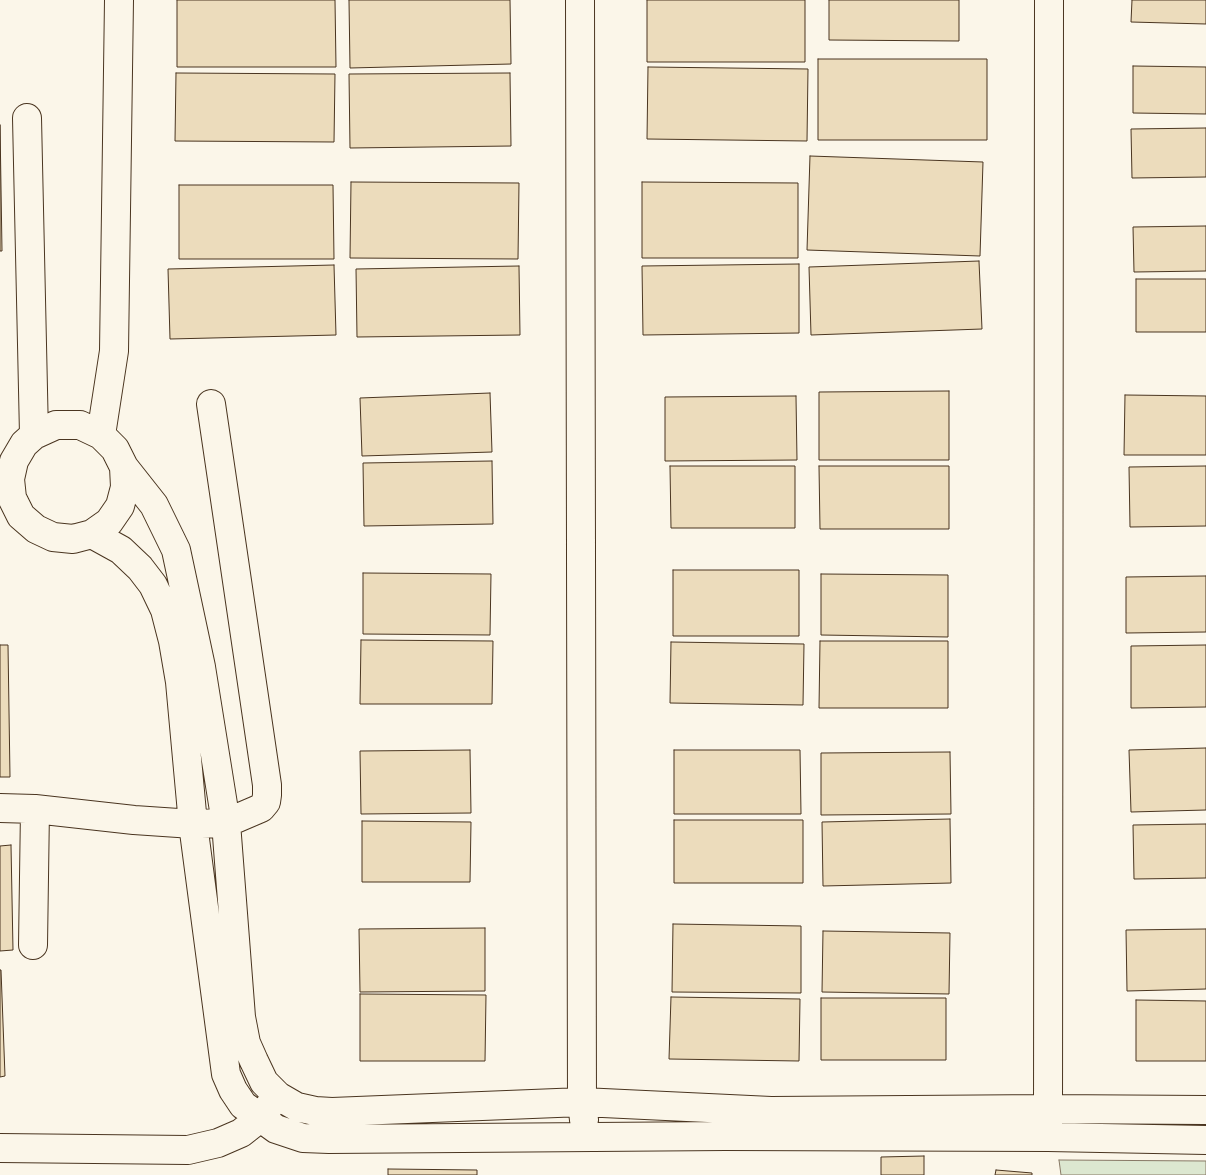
<!DOCTYPE html>
<style>
body{margin:0}
canvas{display:block;background:#fbf6e9}
</style>
<canvas width="1206" height="1175"></canvas>
<script>
const ctx = document.querySelector('canvas').getContext('2d');
ctx.lineJoin = 'round';
function paint(path, color) { ctx.fillStyle = color; ctx.fill(path, 'evenodd'); }
const shape = rows => new Path2D(rows.map(r => 'M' + r).join(''));
function stroke(path, color, width, dash) { ctx.strokeStyle = color; ctx.lineWidth = width; ctx.lineCap = dash ? 'butt' : 'round'; ctx.setLineDash(dash || []); ctx.stroke(path); }
const green = shape([
 [1059,1160,1206,1161,1206,1175,1061,1175,1059,1160]
]);
paint(green, '#dce7d0');
stroke(green, '#887966', 1);
const building = shape([
 [177,0,335,0,336,67,177,67,177,0],
 [349,0,510,0,511,64,350,68,349,0],
 [647,0,805,0,805,62,647,62,647,0],
 [829,0,959,0,959,41,829,40,829,0],
 [1132,0,1206,0,1206,24,1131,22,1132,0],
 [818,59,987,59,987,140,818,140,818,59],
 [1133,66,1206,67,1206,114,1133,113,1133,66],
 [648,67,808,69,807,141,647,139,648,67],
 [176,73,335,74,334,142,175,141,176,73],
 [510,73,511,146,350,148,349,74,510,73],
 [0,125,2,251,0,251,0,125],
 [1206,128,1206,177,1132,178,1131,129,1206,128],
 [810,156,983,162,980,256,807,250,810,156],
 [351,182,519,183,518,259,350,258,351,182],
 [642,182,798,183,798,258,642,258,642,182],
 [179,185,333,185,334,259,179,259,179,185],
 [1206,226,1206,271,1134,272,1133,227,1206,226],
 [979,261,982,329,811,335,809,267,979,261],
 [799,264,799,333,643,335,642,266,799,264],
 [334,265,336,335,170,339,168,269,334,265],
 [519,266,520,335,357,337,356,269,519,266],
 [1136,279,1206,279,1206,332,1136,332,1136,279],
 [949,391,949,460,819,460,819,392,949,391],
 [490,393,492,452,362,456,360,398,490,393],
 [1125,395,1206,396,1206,455,1124,455,1125,395],
 [796,396,797,460,665,461,665,397,796,396],
 [492,461,493,524,364,526,363,463,492,461],
 [670,466,795,466,795,528,671,528,670,466],
 [819,466,949,466,949,529,820,529,819,466],
 [1206,466,1206,526,1130,527,1129,467,1206,466],
 [673,570,799,570,799,636,673,636,673,570],
 [363,573,491,574,490,635,363,634,363,573],
 [821,574,948,575,948,637,821,635,821,574],
 [1206,576,1206,632,1126,633,1126,577,1206,576],
 [361,640,493,641,492,704,360,704,361,640],
 [820,641,948,641,948,708,819,708,820,641],
 [671,642,804,644,803,705,670,703,671,642],
 [0,645,8,645,10,777,0,777,0,645],
 [1206,645,1206,707,1131,708,1131,646,1206,645],
 [1206,748,1206,810,1131,812,1129,750,1206,748],
 [470,750,471,813,361,814,360,751,470,750],
 [674,750,800,750,801,814,674,814,674,750],
 [950,752,951,814,821,815,821,753,950,752],
 [950,819,951,883,823,886,822,822,950,819],
 [674,820,803,820,803,883,674,883,674,820],
 [362,821,471,822,470,882,362,882,362,821],
 [1206,824,1206,878,1134,879,1133,825,1206,824],
 [11,845,13,950,0,951,0,846,11,845],
 [673,924,801,926,801,993,672,992,673,924],
 [485,928,485,991,360,992,359,929,485,928],
 [1206,929,1206,989,1127,991,1126,930,1206,929],
 [823,931,950,933,949,994,822,992,823,931],
 [0,970,1,970,5,1076,0,1077,0,970],
 [360,994,486,995,485,1061,360,1061,360,994],
 [671,997,800,999,799,1061,669,1059,671,997],
 [821,998,946,998,946,1060,821,1060,821,998],
 [1136,1000,1206,1001,1206,1061,1136,1061,1136,1000],
 [924,1156,924,1175,881,1175,881,1157,924,1156],
 [388,1169,477,1170,477,1175,388,1175,388,1169],
 [996,1170,1032,1173,1032,1175,995,1175,996,1170]
]);
paint(building, '#ecdcbc');
stroke(building, '#4a3520', 1);
const minor = shape([
 [580,0,582,1102,584,1120],
 [27,118,34,435],
 [101,435,114,351,119,0],
 [124,467,125,487,120,506,109,522,92,534,73,539,53,537,36,529,21,516,12,498,10,479,14,461,24,444,34,435,56,425,80,425,101,435,115,449,124,467,154,505,176,550,201,667,226,823,241,1017,246,1043,254,1061,264,1082,278,1096,297,1107,315,1111,332,1112,582,1102,771,1111,1047,1109,1206,1110],
 [92,534,121,550,140,568,153,585,165,610,173,641,180,682,193,824,226,1074,233,1090,243,1105,276,1129,303,1138,329,1139,726,1136,1048,1137,1206,1140],
 [0,808,35,809,134,820,193,824,226,823,261,808,266,802,267,795,267,785,211,404],
 [33,945,35,809],
 [1048,1126,1049,0],
 [0,1148,188,1150,218,1143,241,1133,260,1118,270,1105]
]);
stroke(minor, '#4a3520', 30);
stroke(minor, '#fbf6e9', 28);
</script>
